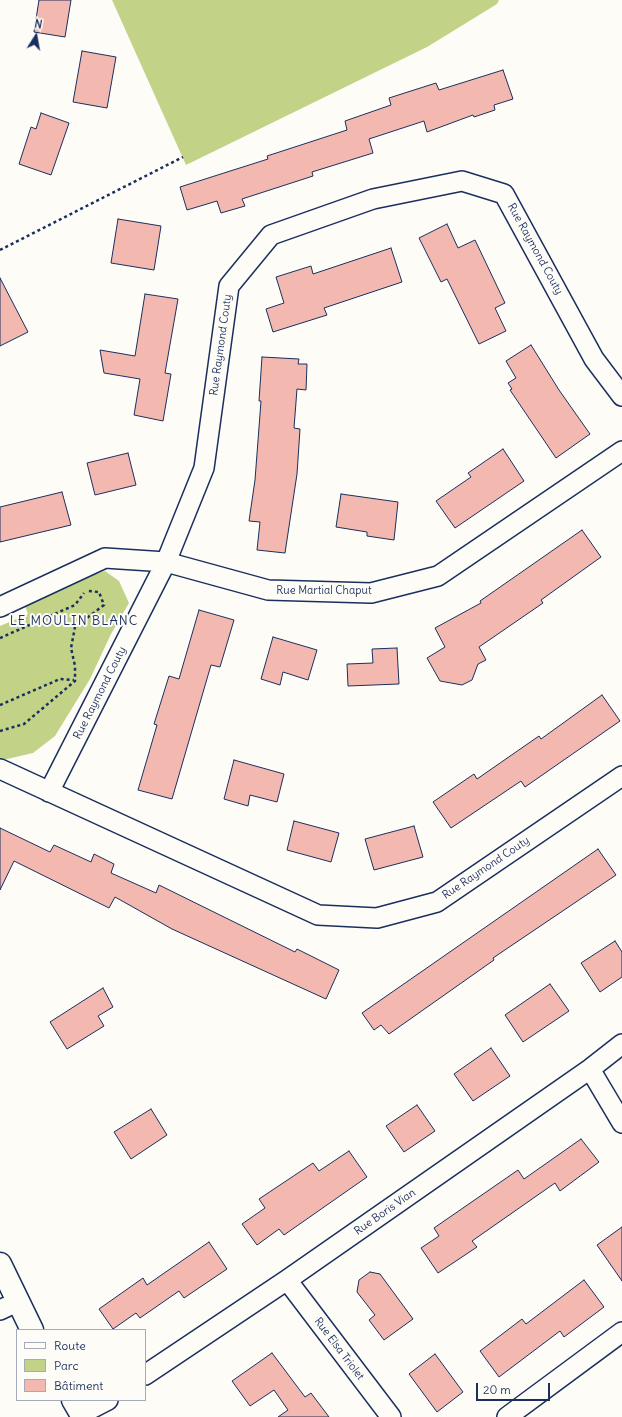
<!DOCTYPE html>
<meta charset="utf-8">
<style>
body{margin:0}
#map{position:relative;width:622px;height:1417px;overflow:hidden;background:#fdfcf7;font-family:Delius,sans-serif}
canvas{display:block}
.legend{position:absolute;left:16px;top:1329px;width:130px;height:72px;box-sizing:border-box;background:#fdfcf7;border:1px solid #a3aaba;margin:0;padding:5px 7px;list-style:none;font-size:12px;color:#1b2f5e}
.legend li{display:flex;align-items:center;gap:8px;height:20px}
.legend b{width:20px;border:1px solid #a3aaba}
.north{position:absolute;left:16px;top:16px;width:40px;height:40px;-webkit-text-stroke:3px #fdfcf7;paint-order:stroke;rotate:11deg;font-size:11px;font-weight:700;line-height:16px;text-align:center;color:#1b2f5e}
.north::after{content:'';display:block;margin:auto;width:14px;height:18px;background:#1b2f5e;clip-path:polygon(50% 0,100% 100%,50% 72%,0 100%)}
.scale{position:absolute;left:476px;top:1383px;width:74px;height:18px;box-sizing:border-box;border:2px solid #1b2f5e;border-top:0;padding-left:5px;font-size:12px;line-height:14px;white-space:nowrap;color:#1b2f5e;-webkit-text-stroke:3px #fdfcf7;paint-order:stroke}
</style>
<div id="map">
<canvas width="622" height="1417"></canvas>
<ul class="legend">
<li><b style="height:5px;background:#fdfcf7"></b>Route</li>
<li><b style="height:11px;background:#c2d387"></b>Parc</li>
<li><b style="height:11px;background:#f3b8af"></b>Bâtiment</li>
</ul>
<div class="north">N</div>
<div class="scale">20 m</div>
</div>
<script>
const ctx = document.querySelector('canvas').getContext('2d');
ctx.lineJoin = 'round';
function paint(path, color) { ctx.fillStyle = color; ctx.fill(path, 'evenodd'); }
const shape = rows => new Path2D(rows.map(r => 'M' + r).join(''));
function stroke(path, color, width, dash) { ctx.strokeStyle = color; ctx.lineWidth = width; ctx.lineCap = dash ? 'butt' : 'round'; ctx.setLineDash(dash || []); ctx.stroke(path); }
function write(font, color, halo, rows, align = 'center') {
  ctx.font = font + ' Delius,sans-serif'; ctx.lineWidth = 4; ctx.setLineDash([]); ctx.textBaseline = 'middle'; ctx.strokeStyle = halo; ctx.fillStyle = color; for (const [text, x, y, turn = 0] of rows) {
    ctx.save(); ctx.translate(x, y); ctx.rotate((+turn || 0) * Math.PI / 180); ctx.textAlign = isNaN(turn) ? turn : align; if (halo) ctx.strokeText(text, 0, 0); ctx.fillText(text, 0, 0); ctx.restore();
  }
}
paint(shape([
 [112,0,499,0,497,4,427,47,186,165],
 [105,571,119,581,129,603,111,634,90,679,55,736,33,753,3,760,0,759,0,626,28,614,25,606,87,577]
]), '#c2d387');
const building = shape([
 [39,0,71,0,65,37,34,32,39,0],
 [82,51,116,57,107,108,73,102,82,51],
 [503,70,513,99,494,105,495,110,474,117,473,115,427,132,424,121,369,139,373,153,312,172,313,176,242,199,245,206,221,213,217,201,187,210,180,187,268,159,267,156,347,130,345,121,391,105,389,98,436,83,439,90,503,70],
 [41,113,69,123,51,175,19,164,31,127,36,129,41,113],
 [118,219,161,226,154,270,111,263,118,219],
 [447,224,458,248,475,240,505,303,495,308,506,331,479,344,447,279,441,282,419,238,447,224],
 [391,248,402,282,324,308,327,315,273,332,266,309,284,303,276,277,311,266,313,274,391,248],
 [0,278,28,332,0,346,0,278],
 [145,294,178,299,165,373,171,374,163,421,134,415,140,379,104,373,100,350,135,356,145,294],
 [531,345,559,390,590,434,556,458,510,390,512,389,508,383,516,378,506,361,531,345],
 [262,357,299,359,298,364,307,364,306,390,297,389,294,428,300,429,297,474,285,553,257,550,260,522,249,521,255,480,261,401,259,401,262,357],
 [503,449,524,481,455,528,436,501,471,477,468,473,503,449],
 [128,453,136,485,95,495,87,463,128,453],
 [62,492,71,525,0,542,0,507,62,492],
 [341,494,398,502,394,540,367,536,367,532,336,527,341,494],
 [582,530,601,557,541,600,543,603,479,647,486,660,478,664,472,680,462,685,440,681,427,658,445,647,435,628,481,603,480,601,582,530],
 [199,610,234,620,220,667,211,665,172,799,138,790,157,725,154,724,169,676,179,679,199,610],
 [273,637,317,650,308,680,283,672,280,685,261,679,273,637],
 [397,648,399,684,348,686,347,664,373,663,372,649,397,648],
 [602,695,620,721,525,787,521,781,451,828,433,802,474,774,477,779,539,736,541,739,602,695],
 [234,760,284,774,277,802,250,795,248,806,224,799,234,760],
 [294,821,339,833,331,862,287,850,294,821],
 [414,826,423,857,374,870,365,839,414,826],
 [0,828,50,852,54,845,91,862,94,854,114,864,111,873,156,893,159,885,295,952,297,949,339,970,326,999,172,929,115,897,109,908,14,861,0,890,0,828],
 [598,849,616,875,493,958,494,960,389,1034,381,1025,374,1030,362,1013,598,849],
 [615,941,622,952,622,977,600,992,581,963,615,941],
 [550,984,569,1011,523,1042,505,1015,550,984],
 [103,988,113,1007,98,1016,104,1026,67,1049,50,1022,103,988],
 [491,1048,510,1076,473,1101,454,1074,491,1048],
 [417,1105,435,1131,404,1152,386,1126,417,1105],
 [151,1109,167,1135,131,1159,114,1132,151,1109],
 [581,1139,599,1162,560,1191,555,1183,472,1241,477,1247,438,1273,421,1248,439,1236,434,1228,518,1170,524,1179,581,1139],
 [349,1151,367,1177,284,1235,279,1229,257,1245,242,1224,265,1208,259,1199,313,1163,319,1171,349,1151],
 [622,1227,622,1281,597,1245,622,1227],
 [209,1242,227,1269,184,1298,179,1291,140,1318,136,1313,113,1329,99,1309,143,1278,147,1285,209,1242],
 [370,1272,380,1274,413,1319,384,1340,369,1320,375,1315,357,1292,359,1280,370,1272],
 [584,1280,604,1307,564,1337,560,1331,499,1377,480,1351,522,1319,526,1324,584,1280],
 [272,1353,305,1397,311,1393,329,1417,278,1417,288,1410,274,1390,250,1406,232,1381,272,1353],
 [435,1354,463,1392,437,1412,409,1374,435,1354]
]);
paint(building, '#f3b8af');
stroke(building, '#1b2f5e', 1);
const minor = shape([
 [0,607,105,558,166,562,268,590,371,593,438,576,622,451],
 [0,769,318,915,377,918,437,902,622,776],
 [49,792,166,562,204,468,229,286,271,235,373,199,462,181,504,194,594,359,622,396],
 [590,1069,622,1123],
 [287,1280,391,1417],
 [0,1310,17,1302],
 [145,1375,287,1280,590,1069,622,1044],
 [81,1414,108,1400],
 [507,1417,622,1332]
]);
const secondary = shape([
 [0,1264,32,1330],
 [73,1400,83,1417]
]);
stroke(minor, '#1b2f5e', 22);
stroke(secondary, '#1b2f5e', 25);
stroke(shape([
 [0,250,183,157],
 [0,638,75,605,84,593],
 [0,705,60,679,74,680],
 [0,731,24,724,75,681,75,666,71,648,75,627,104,605,99,592,88,591]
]), '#1b2f5e', 2.5, [3, 3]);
stroke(minor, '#fdfcf7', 19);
stroke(secondary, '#fdfcf7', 22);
write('11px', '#1b2f5e', '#fdfcf7', [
 ["Rue Raymond Couty",535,249,61],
 ["Rue Raymond Couty",221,345,-82],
 ["Rue Martial Chaput",324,591],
 ["Rue Raymond Couty",100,693,-63],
 ["Rue Raymond Couty",486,868,-34],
 ["Rue Boris Vian",385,1212,-35],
 ["Rue Elsa Triolet",339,1349,53]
]);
ctx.letterSpacing = '1px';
write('13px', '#1b2f5e', '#fdfcf7', [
 ["LE MOULIN BLANC",74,621]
]);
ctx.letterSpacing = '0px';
</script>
